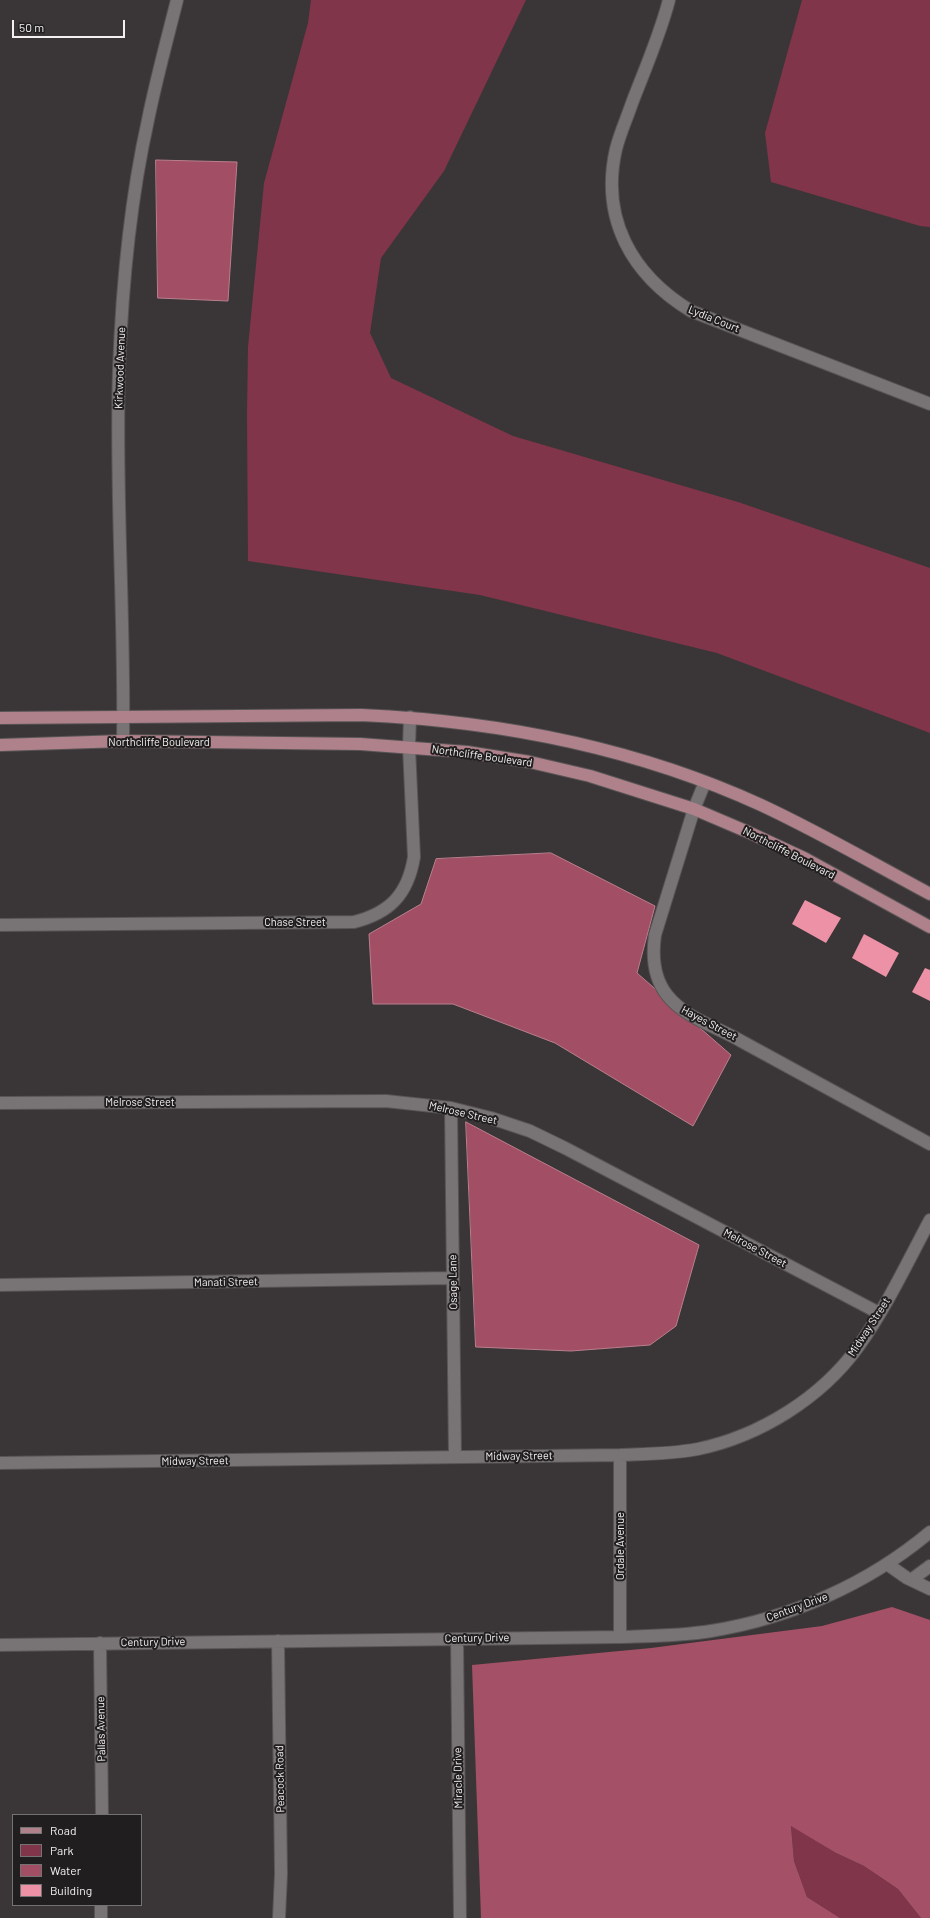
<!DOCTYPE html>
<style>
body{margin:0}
#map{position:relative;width:930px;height:1918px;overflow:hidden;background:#3a3637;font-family:Barlow,sans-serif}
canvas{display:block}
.legend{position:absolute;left:12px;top:1814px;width:130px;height:92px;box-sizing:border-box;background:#201e1e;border:1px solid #747272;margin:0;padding:5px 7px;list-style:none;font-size:12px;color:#f3f0f0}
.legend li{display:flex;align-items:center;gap:8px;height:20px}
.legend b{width:20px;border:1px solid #747272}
.scale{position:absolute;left:12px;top:20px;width:113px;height:18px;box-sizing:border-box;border:2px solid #f3f0f0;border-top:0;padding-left:5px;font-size:12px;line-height:14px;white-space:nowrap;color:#f3f0f0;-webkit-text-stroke:3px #201e1e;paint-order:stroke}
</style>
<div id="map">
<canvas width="930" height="1918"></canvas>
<ul class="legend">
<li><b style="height:5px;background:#af818b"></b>Road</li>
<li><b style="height:11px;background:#80354a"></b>Park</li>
<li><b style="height:11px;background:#a24e64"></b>Water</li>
<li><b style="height:11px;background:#ec91a6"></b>Building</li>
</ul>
<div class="scale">50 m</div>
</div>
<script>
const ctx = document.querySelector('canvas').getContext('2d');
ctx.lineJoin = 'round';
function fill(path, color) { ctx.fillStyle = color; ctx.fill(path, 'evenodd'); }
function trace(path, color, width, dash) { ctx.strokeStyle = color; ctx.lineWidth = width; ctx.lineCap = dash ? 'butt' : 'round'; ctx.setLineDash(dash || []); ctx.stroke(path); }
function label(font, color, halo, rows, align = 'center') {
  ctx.font = font + ' Barlow,sans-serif'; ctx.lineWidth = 4; ctx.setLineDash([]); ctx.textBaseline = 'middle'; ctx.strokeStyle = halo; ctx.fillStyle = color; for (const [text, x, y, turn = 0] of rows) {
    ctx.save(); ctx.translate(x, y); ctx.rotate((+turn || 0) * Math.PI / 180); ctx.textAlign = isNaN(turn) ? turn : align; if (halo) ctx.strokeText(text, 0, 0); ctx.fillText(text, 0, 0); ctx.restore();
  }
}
fill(new Path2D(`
 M311,0H526L444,171L381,258L370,333L391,378L513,436L738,502L930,568V733L717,653L480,595L248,561L247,416L248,347L264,183L308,23Z
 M802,0H930V227L920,226L771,182L765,133Z
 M791,1825L836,1853L864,1866L898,1889L921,1918H840L807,1897L794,1861Z`), '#80354a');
fill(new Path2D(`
 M892,1607L930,1620V1918H921L898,1889L864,1866L836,1853L791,1826L794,1861L807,1897L840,1918H481L472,1665L651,1648L822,1626Z`), '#a45066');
const water = new Path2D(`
 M156,160L237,162L228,301L158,298Z
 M551,853L655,906L637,973L731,1055L693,1126L555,1043L453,1004H373L369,934L421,904L436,859Z
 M466,1122L699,1245L676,1326L650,1345L571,1351L476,1347Z`);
fill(water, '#a24e64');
trace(water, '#ba7f8e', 1);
fill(new Path2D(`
 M805,900L841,918L826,943L792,924Z
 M864,934L899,953L886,977L852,958Z
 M925,968L930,970V1001L912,992Z`), '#ec91a6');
const minor = new Path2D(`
 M669,0C660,35 645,69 632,103C627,118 620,133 616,149C600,219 632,275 691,311L930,404
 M123,741C125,617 115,494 119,370C122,287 130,201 148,120C156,80 167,40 177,0
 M705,782L694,809L655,935C652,956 653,977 667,995C685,1018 717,1027 741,1041C804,1075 867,1109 930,1144
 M0,925L354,922C390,913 408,894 414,857L409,747L410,717
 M0,1103L386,1101L451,1108L491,1118L530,1131L565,1148L879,1313
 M451,1108L455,1457
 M0,1285L453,1278
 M620,1455V1637
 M0,1463L620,1455C646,1454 672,1454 698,1449C760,1436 821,1398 858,1347C886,1308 907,1263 930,1220
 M887,1564L907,1578L930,1589
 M911,1580L930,1566
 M457,1639L460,1918
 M278,1641L281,1874L279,1918
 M100,1643L102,1815
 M0,1645L620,1637C650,1636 681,1636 711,1631C791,1618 868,1584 930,1532
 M101,1918V1905`);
const major = new Path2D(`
 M0,718L361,715C499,721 634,747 761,805C819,832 874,864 930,894
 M0,745L123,741L360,744L467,752L530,762L590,776L694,809L748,832L804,858L930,927`);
trace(minor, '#585455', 14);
trace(major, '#585455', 14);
trace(minor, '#787374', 12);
trace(major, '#af818b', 12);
label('11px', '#f3f0f0', '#201e1e', [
 ["Lydia Court",714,319,22],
 ["Kirkwood Avenue",120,368,-88],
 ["Northcliffe Boulevard",159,742],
 ["Northcliffe Boulevard",482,756,8],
 ["Northcliffe Boulevard",789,853,27],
 ["Chase Street",295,922],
 ["Hayes Street",709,1023,28],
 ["Melrose Street",140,1102],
 ["Melrose Street",463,1113,13],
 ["Melrose Street",755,1248,28],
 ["Manati Street",226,1282,-1],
 ["Osage Lane",453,1282,-91],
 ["Midway Street",869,1327,-57],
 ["Midway Street",519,1456,-1],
 ["Midway Street",195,1461,-1],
 ["Ordale Avenue",620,1546,-90],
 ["Century Drive",797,1607,-20],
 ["Century Drive",477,1638,-1],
 ["Century Drive",153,1642,-1],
 ["Pallas Avenue",101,1729,-91],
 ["Miracle Drive",458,1778,-91],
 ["Peacock Road",280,1779,-91]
]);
</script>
